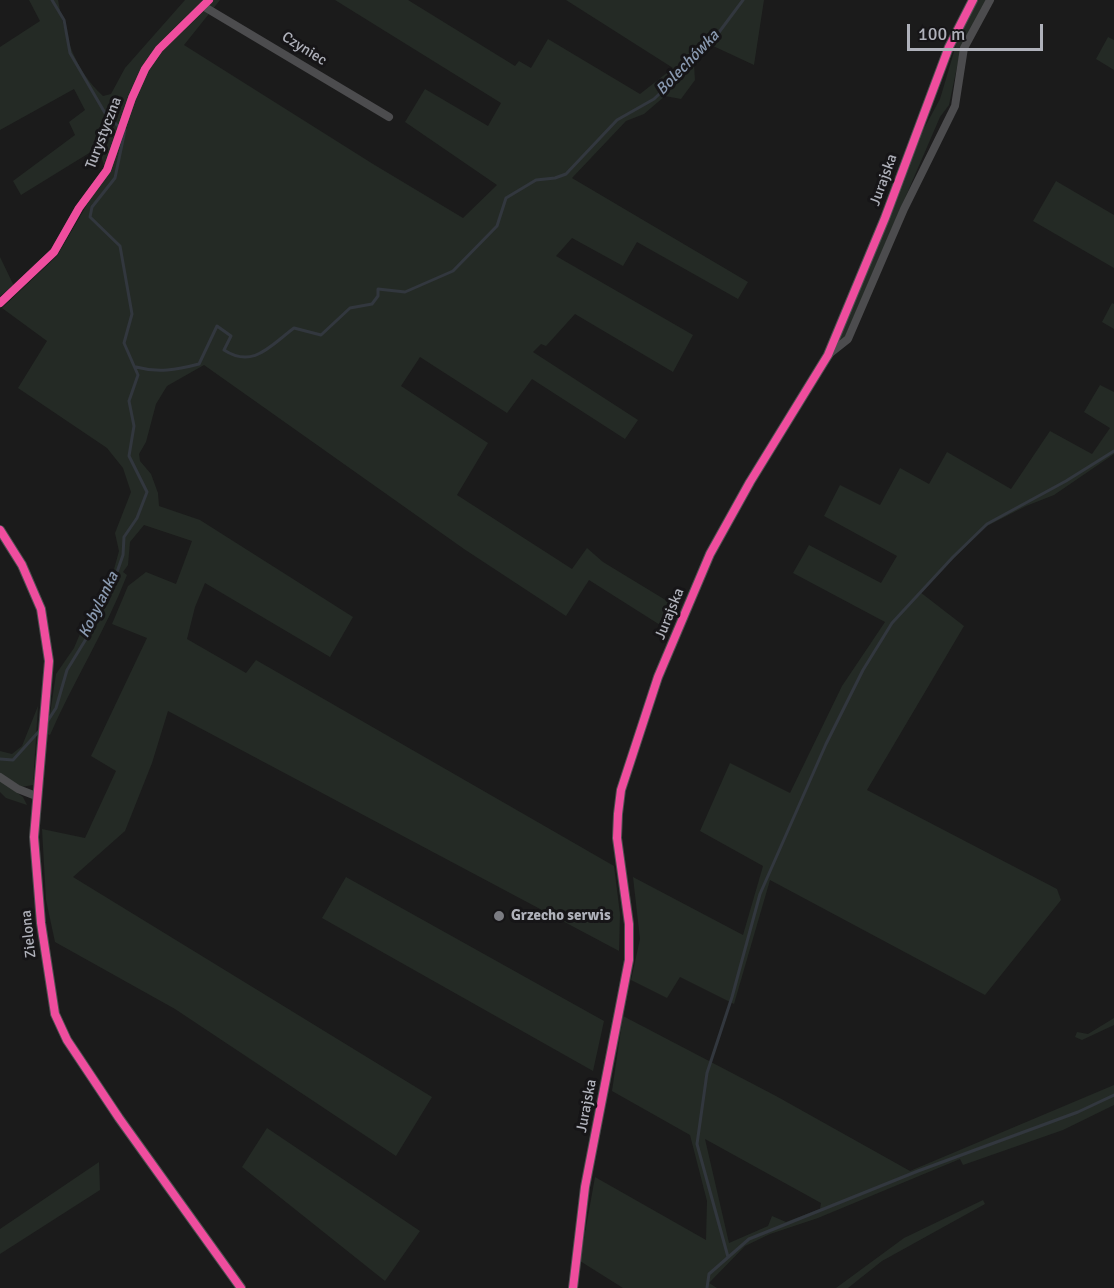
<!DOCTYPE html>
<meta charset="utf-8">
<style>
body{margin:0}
#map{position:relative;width:1114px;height:1288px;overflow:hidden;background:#1b1b1b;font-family:Signika,sans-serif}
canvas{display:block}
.scale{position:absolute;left:907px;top:24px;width:136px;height:27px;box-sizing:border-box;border:3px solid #afb1ba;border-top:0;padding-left:8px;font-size:18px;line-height:21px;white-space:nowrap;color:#afb1ba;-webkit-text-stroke:4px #161517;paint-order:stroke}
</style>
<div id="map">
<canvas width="1114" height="1288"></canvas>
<div class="scale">100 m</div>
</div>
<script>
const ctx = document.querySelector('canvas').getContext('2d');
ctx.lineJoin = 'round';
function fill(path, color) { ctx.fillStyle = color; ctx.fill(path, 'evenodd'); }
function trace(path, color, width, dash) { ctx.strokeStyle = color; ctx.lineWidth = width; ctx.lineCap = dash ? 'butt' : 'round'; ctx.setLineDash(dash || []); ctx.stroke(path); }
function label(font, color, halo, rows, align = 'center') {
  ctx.font = font + ' Signika,sans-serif'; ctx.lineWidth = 6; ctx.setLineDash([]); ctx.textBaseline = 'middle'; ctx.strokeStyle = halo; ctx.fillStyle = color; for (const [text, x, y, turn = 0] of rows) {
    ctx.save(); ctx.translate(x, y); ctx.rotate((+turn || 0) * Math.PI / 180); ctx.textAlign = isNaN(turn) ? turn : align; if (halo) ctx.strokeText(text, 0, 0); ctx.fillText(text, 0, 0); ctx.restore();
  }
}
fill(new Path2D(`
 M29,0H58C65,37 75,70 103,96L111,94L125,68L185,0H220L184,45L373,164L463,218L497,185L405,122L425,89L488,126L501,103L335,0H408L515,66L519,61L531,68L548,39L640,94L673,68L566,0H764L754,65L711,45L694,65L695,80L681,99L665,96L644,114L626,121L572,178L748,282L738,299L637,242L623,266L572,238L556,256L693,335L673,372L575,314L546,346L541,344L533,352L638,420L625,439L532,379L507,413L420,357L401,386L488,443L457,495L572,569L587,548L603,562L677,607L668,630L589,580L566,616L464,549L204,365L167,386L156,404L146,442L139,454L140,461L151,474L158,493L159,506L200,520L353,617L330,657L205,583L195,607L187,639L246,673L256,660L614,866L620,914L619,951L168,711L152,763L125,831L73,877L432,1097L396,1156L175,1009L55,942L46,900L42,829L85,838L116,771L91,756L147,638L112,624L128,586L146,572L176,584L192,541L144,525L130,542L128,565L123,572L127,575C106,630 74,680 50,735L47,734L56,674L74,648L96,596L113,573L119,551L115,533L131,492L123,468L107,448L18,388L47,341L2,308L57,256L95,191L111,170L104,166L102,159L94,150L21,195L13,181L75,135L69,122L85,110L74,89L0,130V47L40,21Z
 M977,0H986L961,48L949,105L940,117L844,339L838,341L921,134L940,99L961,28Z
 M1108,37L1114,40V70L1096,59Z
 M1056,181L1114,215V268L1033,221Z
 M0,257L14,286L0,296Z
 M1112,303L1114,304V329L1102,322Z
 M1100,385L1114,392V454L1054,495L1026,506L985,527L920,592L964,626L867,790L1057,889L1061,900L985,995L770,880L734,1004L680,977L667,998L631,980L640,939L633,877L743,935L763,866L700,831L730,763L790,793L842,686L885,622L793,573L809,545L881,583L897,556L824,516L840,485L880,505L900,468L929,484L947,452L1011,489L1050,431L1092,454L1110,428L1084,412Z
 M38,706L33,785L21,787L0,774V751L12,754L22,746Z
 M0,780L23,797L27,805L6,798L0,792Z
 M346,877L604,1021L593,1071L322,918Z
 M623,1016L776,1096L910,1171L1114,1085V1105L1063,1130L963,1165L960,1159L818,1218L770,1234L745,1246L709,1283L717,1288H623L580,1261L595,1177L706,1240L707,1201L690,1135L612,1091ZM705,1139L821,1203L820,1209L786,1222L772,1216L768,1226L729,1243Z
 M1114,1018V1025L1082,1040L1075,1037L1077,1032L1088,1034Z
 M267,1128L420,1231L385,1281L242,1167Z
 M99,1162L100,1190L0,1254V1229Z
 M983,1200L985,1204L882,1261L848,1288H836L904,1238Z`), '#242a25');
trace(new Path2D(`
 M52,0L64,20L70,53L105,113L118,126
 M136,367C158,373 176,370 199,364L217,326L231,336L224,350C253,369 270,346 294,328L321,335L350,308L372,304L378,296V289L405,292L453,271L497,226L506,198L536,180L555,178L566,174L617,120L654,99L708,47L743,0
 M47,722L56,708L67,670L86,639L99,599L116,575L123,555L124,537L137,518L147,492L129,456L134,426L129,401L138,375L124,343L132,314L120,246L90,217L92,207L115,178L125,130
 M0,759L13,760L41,729
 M728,1257L697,1144L707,1073L732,997L760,894L826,744L863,670L892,623L953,557L987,524L1066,481L1114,451
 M707,1288L709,1274L749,1239L918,1171L1078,1112L1114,1095`), '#32373e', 3);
trace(new Path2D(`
 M203,6L389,117
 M0,303L54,252L79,208L107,170L132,98L145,69L159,49L209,0
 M829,354L848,339L904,209L955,106L964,48L990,0
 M0,777L18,789L36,796`), '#4c4c4e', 8);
trace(new Path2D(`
 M0,530L22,565L41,609L49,661L34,837L41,923L55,1014L67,1040L119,1118L241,1288
 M573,1288L585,1187L629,960V924L617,838L618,814L621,790L658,677L710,554L750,482L828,355L885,218L949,47L973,0`), '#505052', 10);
trace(new Path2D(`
 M0,303L54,252L79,208L107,170L132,98L145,69L159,49L209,0
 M0,530L22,565L41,609L49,661L34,837L41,923L55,1014L67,1040L119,1118L241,1288
 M573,1288L585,1187L629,960V924L617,838L618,814L621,790L658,677L710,554L750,482L828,355L885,218L949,47L973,0`), '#ef4d9e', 8);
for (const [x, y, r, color] of [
 [499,916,6,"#7b7c82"]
]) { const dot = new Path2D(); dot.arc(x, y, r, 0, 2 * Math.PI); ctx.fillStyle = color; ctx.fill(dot); trace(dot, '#161517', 2); }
label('15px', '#afb1ba', '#161517', [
 ["Czyniec",304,49,32],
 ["Turystyczna",104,133,-69],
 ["Jurajska",884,180,-70],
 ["Jurajska",670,614,-68],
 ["Zielona",29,934,-96],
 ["Jurajska",587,1106,-79]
]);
label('bold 15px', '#afb1ba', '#161517', [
 ["Grzecho serwis",511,916]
], 'left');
label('italic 16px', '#8a9ab1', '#161517', [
 ["Bolechówka",688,63,-46],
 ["Kobylanka",99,605,-64]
]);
</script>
